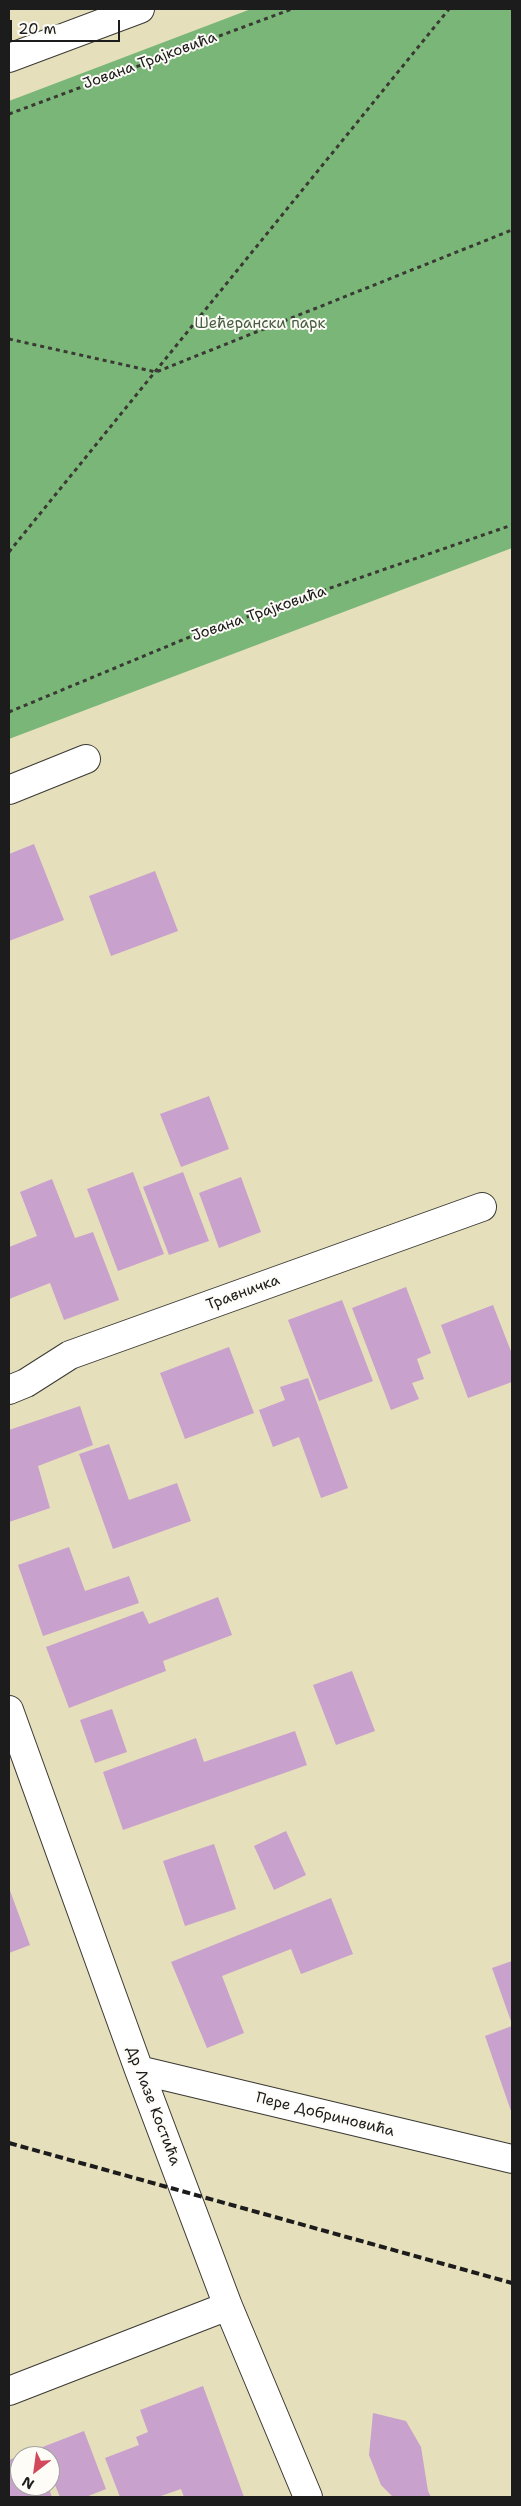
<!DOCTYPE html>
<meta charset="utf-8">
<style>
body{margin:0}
#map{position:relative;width:521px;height:2506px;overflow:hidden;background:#e6dfbb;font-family:"Shantell Sans",sans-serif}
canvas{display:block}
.frame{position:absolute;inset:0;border:10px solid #1c1c1c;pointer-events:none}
.north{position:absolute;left:10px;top:2446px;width:50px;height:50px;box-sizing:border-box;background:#fdfcf7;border:1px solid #a3a29f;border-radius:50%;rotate:210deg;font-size:14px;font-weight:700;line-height:20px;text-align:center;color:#1c1c1c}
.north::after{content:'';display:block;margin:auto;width:18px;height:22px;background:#d1495b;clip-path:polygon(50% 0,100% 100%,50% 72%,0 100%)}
.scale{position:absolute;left:10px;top:20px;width:110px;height:22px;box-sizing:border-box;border:2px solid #1c1c1c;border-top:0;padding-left:6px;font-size:15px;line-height:18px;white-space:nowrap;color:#1c1c1c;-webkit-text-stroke:4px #fdfcf7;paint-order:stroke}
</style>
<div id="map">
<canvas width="521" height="2506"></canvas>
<div class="frame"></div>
<div class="north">N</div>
<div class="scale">20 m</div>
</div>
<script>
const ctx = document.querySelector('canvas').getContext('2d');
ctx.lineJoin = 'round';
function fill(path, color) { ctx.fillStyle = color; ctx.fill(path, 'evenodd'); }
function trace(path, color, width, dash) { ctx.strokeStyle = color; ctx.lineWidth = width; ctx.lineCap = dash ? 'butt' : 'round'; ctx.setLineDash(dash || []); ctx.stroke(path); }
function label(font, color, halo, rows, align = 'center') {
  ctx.font = font + ' "Shantell Sans",sans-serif'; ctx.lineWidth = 4; ctx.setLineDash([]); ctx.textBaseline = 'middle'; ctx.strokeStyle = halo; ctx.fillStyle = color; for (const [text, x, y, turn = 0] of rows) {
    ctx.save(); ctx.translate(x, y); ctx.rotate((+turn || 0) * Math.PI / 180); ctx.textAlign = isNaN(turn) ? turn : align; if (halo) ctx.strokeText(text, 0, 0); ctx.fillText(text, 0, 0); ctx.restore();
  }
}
fill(new Path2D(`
 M251,9H512V548L9,739V101Z`), '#79b677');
fill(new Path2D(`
 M34,844L64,920L9,941V854Z
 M155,871L178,931L111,956L89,896Z
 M209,1096L229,1149L181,1167L160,1114Z
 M133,1172L164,1254L118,1271L87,1189Z
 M183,1172L209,1241L169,1255L143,1187Z
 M241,1177L261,1232L219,1248L199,1193Z
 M52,1179L75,1238L93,1232L119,1300L64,1320L50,1283L9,1299V1247L37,1236L20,1192Z
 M406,1287L431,1353L417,1359L424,1379L412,1383L419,1399L391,1410L352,1308Z
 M342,1300L373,1381L319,1401L288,1320Z
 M493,1305L512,1354V1382L468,1398L441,1325Z
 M229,1347L254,1413L185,1439L160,1373Z
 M308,1378L348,1488L321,1498L299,1437L273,1447L259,1410L285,1400L280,1387Z
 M80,1406L93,1445L38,1466L50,1508L9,1522V1430Z
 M109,1444L129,1500L177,1483L191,1521L113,1549L79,1454Z
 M69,1547L85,1591L129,1576L139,1603L43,1636L18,1565Z
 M218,1597L232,1635L163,1661L166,1671L69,1708L46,1647L143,1611L149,1624Z
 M352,1671L375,1731L336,1745L313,1685Z
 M112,1709L127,1752L95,1763L80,1720Z
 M295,1731L307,1765L123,1830L103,1772L196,1738L204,1762Z
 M286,1831L306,1875L274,1890L254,1846Z
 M214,1844L236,1909L185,1926L163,1861Z
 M9,1888L30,1945L9,1953Z
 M331,1898L353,1954L301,1974L291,1949L222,1976L244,2033L207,2048L171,1962Z
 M512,1961V2024L492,1968Z
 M512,2026V2114L485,2036Z
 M203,2386L244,2497H184L181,2489L158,2497H120L105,2458L139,2445L136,2437L148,2432L140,2410Z
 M373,2413L406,2421L421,2447L428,2491L431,2497H393L381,2485L369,2455Z
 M84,2431L106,2489L86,2497H60L50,2473V2456H44L40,2448Z
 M34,2450L36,2456H20V2486H48L52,2497H9V2460Z`), '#c8a1cc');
const minor = new Path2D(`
 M9,58L140,9
 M9,790L86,759
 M9,1390L26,1383L70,1355L482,1207
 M9,1710L139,2070L228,2306L308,2497
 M139,2070L512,2159
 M9,2391L228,2306`);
trace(minor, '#3a3934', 30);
trace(new Path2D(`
 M9,114L292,9
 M9,339L156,372L512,230
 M9,552L449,9
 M9,712L192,636L512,525`), '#3a3934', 3, [4, 4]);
trace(minor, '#fff', 28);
trace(new Path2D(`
 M9,2143L512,2283`), '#1c1c1c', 4, [8, 4]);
label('15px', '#1c1c1c', '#fdfcf7', [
 ["Јована Трајковића",150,61,-20],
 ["Јована Трајковића",259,614,-19],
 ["Травничка",243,1293,-20],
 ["Др Лазе Костића",153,2106,69],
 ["Пере Добриновића",325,2115,14]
]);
label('15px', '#475d43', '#fdfcf7', [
 ["Шећерански парк",260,324]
]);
</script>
